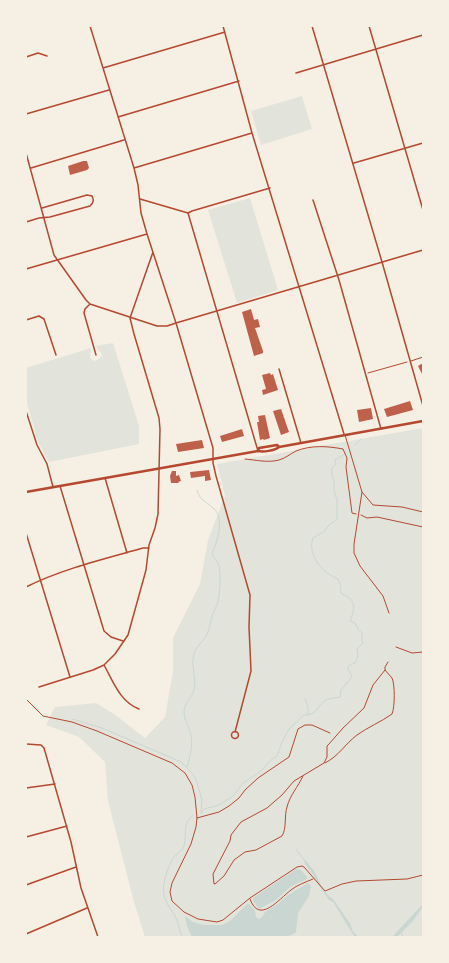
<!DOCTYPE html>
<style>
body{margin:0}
#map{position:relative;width:449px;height:963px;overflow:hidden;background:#f6efe4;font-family:"Public Sans",sans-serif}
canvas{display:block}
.frame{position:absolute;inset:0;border:27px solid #f6efe4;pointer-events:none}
</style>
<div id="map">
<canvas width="449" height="963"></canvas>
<div class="frame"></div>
</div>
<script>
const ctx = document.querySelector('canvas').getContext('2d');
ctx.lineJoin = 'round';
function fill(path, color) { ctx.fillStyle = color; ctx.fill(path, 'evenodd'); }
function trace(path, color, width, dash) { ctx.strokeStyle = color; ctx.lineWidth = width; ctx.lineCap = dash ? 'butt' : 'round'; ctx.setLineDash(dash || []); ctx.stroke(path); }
fill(new Path2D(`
 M302,96L312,129L261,145L251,111Z
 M250,198L278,290L237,303L208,210Z
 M113,343L139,426V444L49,462L38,441L26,400V368L91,348L90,357L92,360L96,361L102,356L101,352L98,350L96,346Z
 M423,428V937H145L134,902L108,801L105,762L79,737L46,725L55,707L96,703L114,714L145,738L165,717L173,672V638L200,584L208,540L225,496L217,464Z`), '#e2e4dc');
fill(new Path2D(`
 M304,859C308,863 313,869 316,874C320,883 324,894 333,899L351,925L352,930L358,937H355L351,931L333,902L329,900L315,880C314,872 304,867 304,859Z
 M296,869L301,870L307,877V879L290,887L276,900L259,909L253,901V898Z
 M308,883L311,886L309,896L298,913L296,932L292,935L282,937H192L187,926L185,916L193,922L204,925H222L230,921L248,903L255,911L256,917L259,919L262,917L265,912L279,903L288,895Z
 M423,904V907L412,922L397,937H392Z`), '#c9d6d2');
trace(new Path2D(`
 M355,445L361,439
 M305,699L308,707V715
 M72,719L102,728L181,762L193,774L196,779L202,800L201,814
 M187,767C190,757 193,745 191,735C189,726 184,720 184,712C184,703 192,698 194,690C197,678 190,665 194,654C196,646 204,641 207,634C210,628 210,622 212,616C213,611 217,607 218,602C220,591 221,576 219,566C218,561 214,560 212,553C218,541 225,517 213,508C206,501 199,500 197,490
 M202,812L204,809L219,805L233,796L243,783L261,771L271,760L277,756L282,742L289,729L304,715C317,715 316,708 324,701C328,698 335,698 340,697L341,690L352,677C349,669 343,667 355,663L358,656L357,649L363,643L362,641V633L358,629L355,623L350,621C353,613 357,603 348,597C345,595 343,595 340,592L341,587L338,579C323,573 307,556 313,538L325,531L328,526L337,519V500L334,491V481L332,475V468L336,464L335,460L345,454
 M296,849L305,861
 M401,932L403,937
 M183,937C179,932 179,925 177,920C174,913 169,908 166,901C160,889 166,872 172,860C175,854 182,852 184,846C187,836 182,823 193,815`), '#c9d6d2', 1);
fill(new Path2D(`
 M83,161H87L89,168L87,170L70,175L68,166Z
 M251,309L254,320L258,319L260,327L255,328L263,351V353L254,356L242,312Z
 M423,363V376L418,366Z
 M270,373L271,375L273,374L278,390L263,395L262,390L266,389L262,375Z
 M410,401L413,410L387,417L384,409Z
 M371,408L373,419L359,422L357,410Z
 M281,409L289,432L281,435L273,411Z
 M265,415L270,438L264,440L263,439L260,440L257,422H259L258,416Z
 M242,429L244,436L222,442L220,436Z
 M202,440L204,448L178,452L176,444Z
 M209,470L211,480L205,481V476L191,478L190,472Z
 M172,471H176V476L179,475L181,481L178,482L179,483H171L170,476Z`), '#bf614a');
trace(new Path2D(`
 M368,373L407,362
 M245,459C256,460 268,463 279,460C286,458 290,454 296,451C311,445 327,446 343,449L347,458L346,467L352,513L356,514
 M361,515L367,518L377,517L423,527
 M26,699L43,716L72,722L97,731L172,763L185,773L192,785L195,797L197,818L196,827L191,844L172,883L170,892L172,901L184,912L198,919L217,922L223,920L250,898L297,867L302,866L304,867L325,891L342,884L356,881L407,879L423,875
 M325,763C339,756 345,744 357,735C368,727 381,722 392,714C395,707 395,684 392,678C390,675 387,673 385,670V667L388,662
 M303,776C298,787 290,795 287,807C284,816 287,828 282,836L256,850L245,852L234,860L224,876L215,884H214L213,874L230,841L231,835L241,822L267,808L282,795L294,781L324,763L327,757V746L329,744L343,728L364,708L373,685L385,670
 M197,818L219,812L229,806L239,798L245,790L258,778L289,757L298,729L305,725H312L330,733
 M250,899C259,925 279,899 291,890C297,885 306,882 313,879`), '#b5482f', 1);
trace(new Path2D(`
 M411,361L423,357
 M345,435L362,492L354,544V553L360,566L383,596L389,613
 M362,492L373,505L402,507L423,512
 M396,647L412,653L423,652`), '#b5482f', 1);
trace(new Path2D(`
 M90,26L134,168L138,185L141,213L147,234L176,323L213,448V463L216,476L250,595L249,627L251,671L235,732
 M223,26L252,133L344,434
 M312,26L382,262L423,406
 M369,26L423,210
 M26,57L38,53L47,56
 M103,68L225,32
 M296,73L423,35
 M26,114L109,90
 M118,117L239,81
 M26,153L54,255L86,300L90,304L157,326H167L176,323L423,250
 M354,163L423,143
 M31,168L124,140
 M134,168L252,133
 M140,199L188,213L192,211L270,188
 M313,200L339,280L381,429
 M188,213L258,451
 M26,222L39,218L50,217L90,206C94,202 94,200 92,196L87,195L42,208
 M26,269L147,234
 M90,304L85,309L84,313L96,355
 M26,320L39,316L44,319L56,355
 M279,369L301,443
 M26,411L37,445L47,464L53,487
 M105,478L127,553
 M60,486L104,631L111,637L123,641
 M26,533L70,677
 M26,587C62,569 104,559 143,548H149
 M104,665C113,681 120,702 139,709
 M39,687L93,670L104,665L115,654L128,635L146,570L149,545L155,528L158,514L160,429L159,418L134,334L130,318L153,252
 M231.5 735a3.5 3.5 0 1 1 7 0a3.5 3.5 0 1 1-7 0Z
 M26,744L41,745L44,748L71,842L81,888L98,937
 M26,788L55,784
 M26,837L67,826
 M26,885L76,867
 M26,934L87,908`), '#b5482f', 1.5);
trace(new Path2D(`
 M258,451L259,448L277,445L279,447
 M26,492L258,451C263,452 274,451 279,447L423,421`), '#b5482f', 2.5);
</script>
